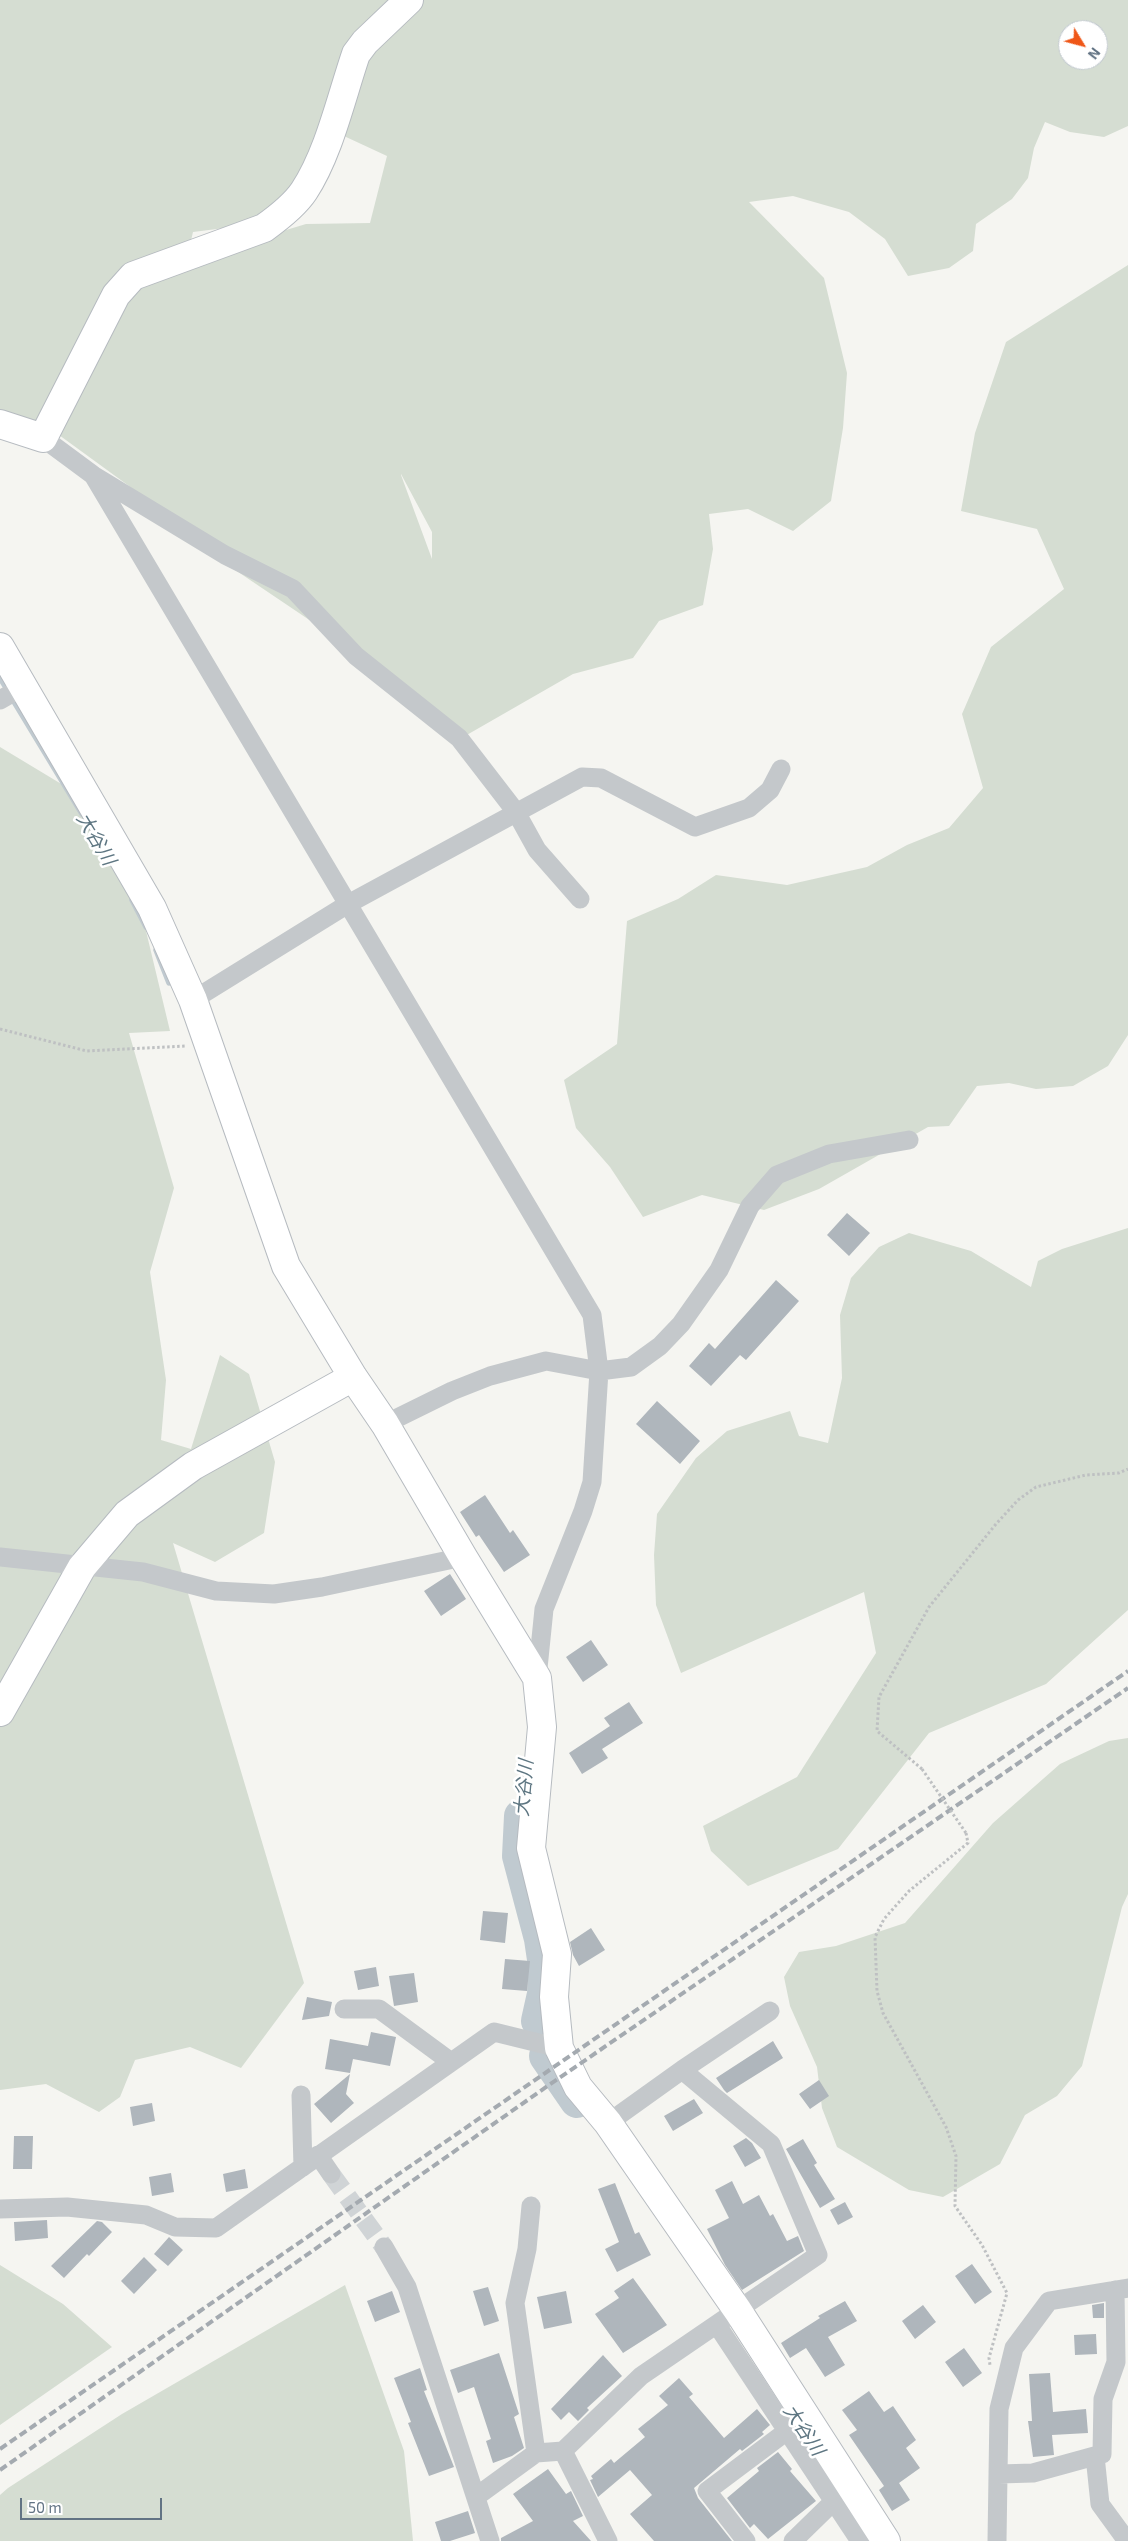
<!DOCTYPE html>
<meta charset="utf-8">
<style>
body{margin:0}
#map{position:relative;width:1128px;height:2541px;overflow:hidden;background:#f5f5f1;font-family:"Exo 2",sans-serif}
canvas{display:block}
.north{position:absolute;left:1058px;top:20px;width:50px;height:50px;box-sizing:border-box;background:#fff;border:1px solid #c0c7ce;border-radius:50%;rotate:127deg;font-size:14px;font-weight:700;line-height:20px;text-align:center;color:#627384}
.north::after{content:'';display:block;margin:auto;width:18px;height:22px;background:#ef5718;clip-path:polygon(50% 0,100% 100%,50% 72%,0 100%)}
.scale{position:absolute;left:20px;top:2498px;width:142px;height:22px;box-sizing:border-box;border:2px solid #627384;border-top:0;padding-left:6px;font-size:15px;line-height:18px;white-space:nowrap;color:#627384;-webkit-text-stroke:4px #fff;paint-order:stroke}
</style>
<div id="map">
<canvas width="1128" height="2541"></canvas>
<div class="north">N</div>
<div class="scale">50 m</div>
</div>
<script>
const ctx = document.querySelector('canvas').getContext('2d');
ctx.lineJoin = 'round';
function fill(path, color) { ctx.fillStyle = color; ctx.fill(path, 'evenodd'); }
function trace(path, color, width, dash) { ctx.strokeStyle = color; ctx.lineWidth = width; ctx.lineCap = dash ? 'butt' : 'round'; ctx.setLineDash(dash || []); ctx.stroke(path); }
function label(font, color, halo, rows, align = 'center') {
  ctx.font = font + ' "Exo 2","Noto Sans JP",sans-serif'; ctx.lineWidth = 5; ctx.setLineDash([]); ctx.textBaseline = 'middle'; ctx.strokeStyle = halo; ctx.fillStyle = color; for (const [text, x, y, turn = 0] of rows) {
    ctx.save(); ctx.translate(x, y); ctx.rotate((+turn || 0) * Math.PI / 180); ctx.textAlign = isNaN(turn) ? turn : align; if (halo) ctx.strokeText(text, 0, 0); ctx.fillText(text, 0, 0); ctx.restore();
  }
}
fill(new Path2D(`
 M0,0H398L366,21L356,53L408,0H1128V126L1104,137L1070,132L1045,122L1034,148L1028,178L1012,199L976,224L973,251L949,268L908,276L885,239L849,212L793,196L749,202L824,278L847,373L843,428L831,501L793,531L748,509L709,514L713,549L703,605L659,621L633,658L573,674L465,736L388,673L213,555L129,486L48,427L36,430L0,414ZM1068,30H1098V60H1068ZM331,130L387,156L370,223L306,224L150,271L189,249L193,232L272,222ZM401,474L432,532V559L401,475Z
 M1128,265V1035L1108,1066L1073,1086L1036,1089L1009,1083L977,1086L949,1126L928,1127L819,1189L764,1210L702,1195L643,1217L610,1167L576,1128L564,1080L617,1044L627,921L678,899L716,875L787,885L867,867L907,845L949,828L983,788L962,714L991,647L1064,589L1037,529L961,511L975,433L1006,342Z
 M0,747L63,785L140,906L170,1031L129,1033L174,1188L150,1272L166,1380L161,1440L191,1449L220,1355L249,1374L275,1462L264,1533L215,1562L173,1543L304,1983L241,2068L190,2047L135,2060L120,2097L99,2112L46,2084L0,2090Z
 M1128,1228V1610L1046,1684L929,1733L838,1849L748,1886L711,1851L703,1826L797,1777L876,1653L864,1592L681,1673L656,1605L654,1555L657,1514L696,1458L727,1431L790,1411L799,1436L828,1443L842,1378L840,1315L851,1278L879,1247L909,1233L971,1251L1031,1287L1038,1261L1062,1249Z
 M1128,1738V1894L1122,1907L1082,2066L1057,2096L1025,2115L1000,2164L943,2197L909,2190L837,2147L822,2108L817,2067L790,2006L784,1977L799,1952L836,1946L905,1923L993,1823L1060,1764L1109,1741Z
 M0,2265L63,2304L112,2347L0,2425Z
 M345,2285L404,2451L413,2541H0V2495L8,2488L122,2414Z`), '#d5ddd2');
trace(new Path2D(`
 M0,678L5,686
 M13,700L82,814
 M132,900L146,927
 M156,950L169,983`), '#c0cad0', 5.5);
trace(new Path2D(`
 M521,1816L519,1856L541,1939L545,1966L544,1994L538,2021
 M546,2056L577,2101`), '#c0cad0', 34);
fill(new Path2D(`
 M847,1213L870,1233L849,1256L827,1235Z
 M776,1280L799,1301L746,1360L740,1355L711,1386L689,1366L709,1343L715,1349Z
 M657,1401L700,1441L680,1464L636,1424Z
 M485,1495L510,1533L513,1530L530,1555L504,1572L479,1535L476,1537L460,1512Z
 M450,1574L466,1599L441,1616L424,1591Z
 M591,1640L608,1665L583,1682L566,1657Z
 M629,1702L643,1723L602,1749L608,1758L582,1774L569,1753L610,1726L604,1718Z
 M483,1911L508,1913L505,1943L480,1940Z
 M591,1928L605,1950L579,1966L573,1955L570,1942Z
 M505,1959L530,1961L527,1991L502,1989Z
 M376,1967L379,1986L358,1990L354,1971Z
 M414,1973L418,2002L394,2006L389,1976Z
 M307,1997L332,2002L329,2016L302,2020Z
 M371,2032L396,2037L390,2066L353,2059L350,2073L325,2069L330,2039L368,2046Z
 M773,2041L783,2058L727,2093L724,2090L716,2078Z
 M350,2074L346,2094L354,2103L331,2123L314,2104Z
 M819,2080L829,2096L810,2109L799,2094Z
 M694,2099L703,2113L673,2131L664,2116Z
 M152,2103L155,2121L133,2126L130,2107Z
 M14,2136H33L32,2169H13Z
 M746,2138L752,2143L761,2158L745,2167L733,2146Z
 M803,2139L817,2163L814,2165L835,2199L820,2208L786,2149Z
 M245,2169L248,2188L226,2192L223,2174Z
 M171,2173L174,2192L152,2196L149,2177Z
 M732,2181L743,2204L759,2195L770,2216L773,2214L787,2241L798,2236L804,2251L742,2290L725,2265L707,2229L729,2218L715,2190Z
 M615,2183L635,2234L639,2232L651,2255L617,2272L605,2249L619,2242L598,2189Z
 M845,2202L853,2217L838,2225L830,2210Z
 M47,2220L48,2238L15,2241L14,2222Z
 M97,2221L102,2222L112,2232L89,2256L87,2254L64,2278L51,2266Z
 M169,2237L183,2250L168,2266L154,2254Z
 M144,2257L157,2270L134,2294L121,2281Z
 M972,2264L992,2292L975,2304L955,2276Z
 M633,2278L667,2325L623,2353L595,2314L619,2298L614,2291Z
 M488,2287L499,2321L484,2326L473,2291Z
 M392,2291L400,2312L375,2322L367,2301Z
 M566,2291L572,2323L544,2329L537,2297Z
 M845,2301L857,2321L828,2337L845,2365L825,2377L806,2348L790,2358L781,2343L820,2318L818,2316Z
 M1104,2303V2318H1093L1092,2305Z
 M923,2305L936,2322L915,2339L902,2321Z
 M1096,2334L1097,2354L1075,2355L1074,2335Z
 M964,2348L982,2373L963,2387L945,2362Z
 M499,2353L519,2414L514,2417L524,2448L512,2456L493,2463L486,2441L491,2439L474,2387L458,2393L450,2370Z
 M603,2355L622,2376L587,2408L589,2410L578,2421L569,2412L561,2420L551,2409Z
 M420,2368L427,2390L424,2391L454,2467L429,2476L408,2423L411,2422L394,2378Z
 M1050,2373L1053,2412L1086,2409L1088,2433L1052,2435L1054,2455L1033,2457L1028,2421H1032L1029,2374Z
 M679,2378L693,2394L689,2397L724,2438L757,2409L770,2425L762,2432L764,2434L742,2451L740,2449L694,2488L698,2498L732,2541H654L630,2514L652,2495L630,2470L598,2497L590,2480L593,2479L591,2476L611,2459L614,2463L645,2437L638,2429L668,2405L659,2396Z
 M869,2391L884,2412L893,2406L916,2440L906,2448L920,2468L899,2483L910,2500L892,2511L879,2490L884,2486L849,2435L857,2430L842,2410Z
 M778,2452L792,2469L790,2471L816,2501L768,2539L754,2524L750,2528L727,2498L759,2471L757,2468Z
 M548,2469L566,2494L571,2491L583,2516L573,2521L591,2541H501V2538L533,2521L513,2494Z
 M468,2511L475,2533L450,2541H441L435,2522Z`), '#afb6bc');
trace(new Path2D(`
 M331,2174L384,2247`), '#d0d4d6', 19, [19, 9]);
const secondary = new Path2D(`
 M0,424L43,438L116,295L133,276L264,228C278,218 294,206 304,191C329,153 341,98 356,54L365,42L409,0
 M0,647L152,908L193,1000L286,1266L353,1377L385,1424L463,1557L537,1678L542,1727L531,1848L557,1954L554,1997L559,2048L578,2087L608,2123L738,2311L886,2541
 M0,1712L82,1567L127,1514L193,1466L353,1377`);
trace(secondary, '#b6bbc0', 30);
trace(new Path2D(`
 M0,1029L87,1051L187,1046
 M922,1769L877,1731L879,1697L929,1607L996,1524L1018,1500L1036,1487L1086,1475L1119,1473L1128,1469
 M966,1833L968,1843L909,1891L884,1919L875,1937L877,1991L883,2013L946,2127L956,2156L955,2206L982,2245L1007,2293L989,2358L990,2365`), '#bec0c2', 3, [2.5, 2.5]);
trace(new Path2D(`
 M43,438L93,475L225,555L293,589L356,656L459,738L516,812L537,850L580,899
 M93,475L592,1315L599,1371L592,1482L583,1511L544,1609L537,1678
 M0,700L24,686
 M193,1000L348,904L582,777L601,778L695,827L749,808L770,790L781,769
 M385,1424L452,1391L490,1376L546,1361L599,1371L631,1367L660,1346L681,1324L719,1270L750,1206L777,1175L829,1154L909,1140
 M0,1557L143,1572L216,1591L274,1594L322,1587L463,1557
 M344,2009H379L451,2062
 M682,2070L770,2011
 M301,2095L303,2167
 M318,2155L331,2174
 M531,2206L527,2249L515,2303L536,2453
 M0,2209L67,2207L146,2215L175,2227L216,2228L494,2032L559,2048
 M384,2247L407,2287L490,2541
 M717,2325L860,2541
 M563,2451L608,2541
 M1095,2456L1100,2504L1127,2541
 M999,2474L1033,2473L1102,2454L1103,2399L1116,2362L1115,2290
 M477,2496L536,2453L563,2451L641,2376L818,2255L771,2144L682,2070L608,2123
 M746,2541L707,2491L787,2431
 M793,2541L834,2501
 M997,2541L999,2409L1014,2348L1049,2301L1128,2288`), '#c4c8cb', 19);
trace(secondary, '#fff', 28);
trace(new Path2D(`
 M0,2449L1128,1671
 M0,2470L549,2085L1128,1688`), '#a4aab0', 4, [8, 4]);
trace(new Path2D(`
 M922,1769L966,1833`), '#bec0c2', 3, [2.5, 2.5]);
label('italic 19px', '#5e7682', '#fff', [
 ["大谷川",96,839,59],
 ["大谷川",524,1788,-85],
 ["大谷川",804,2430,56]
]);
</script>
